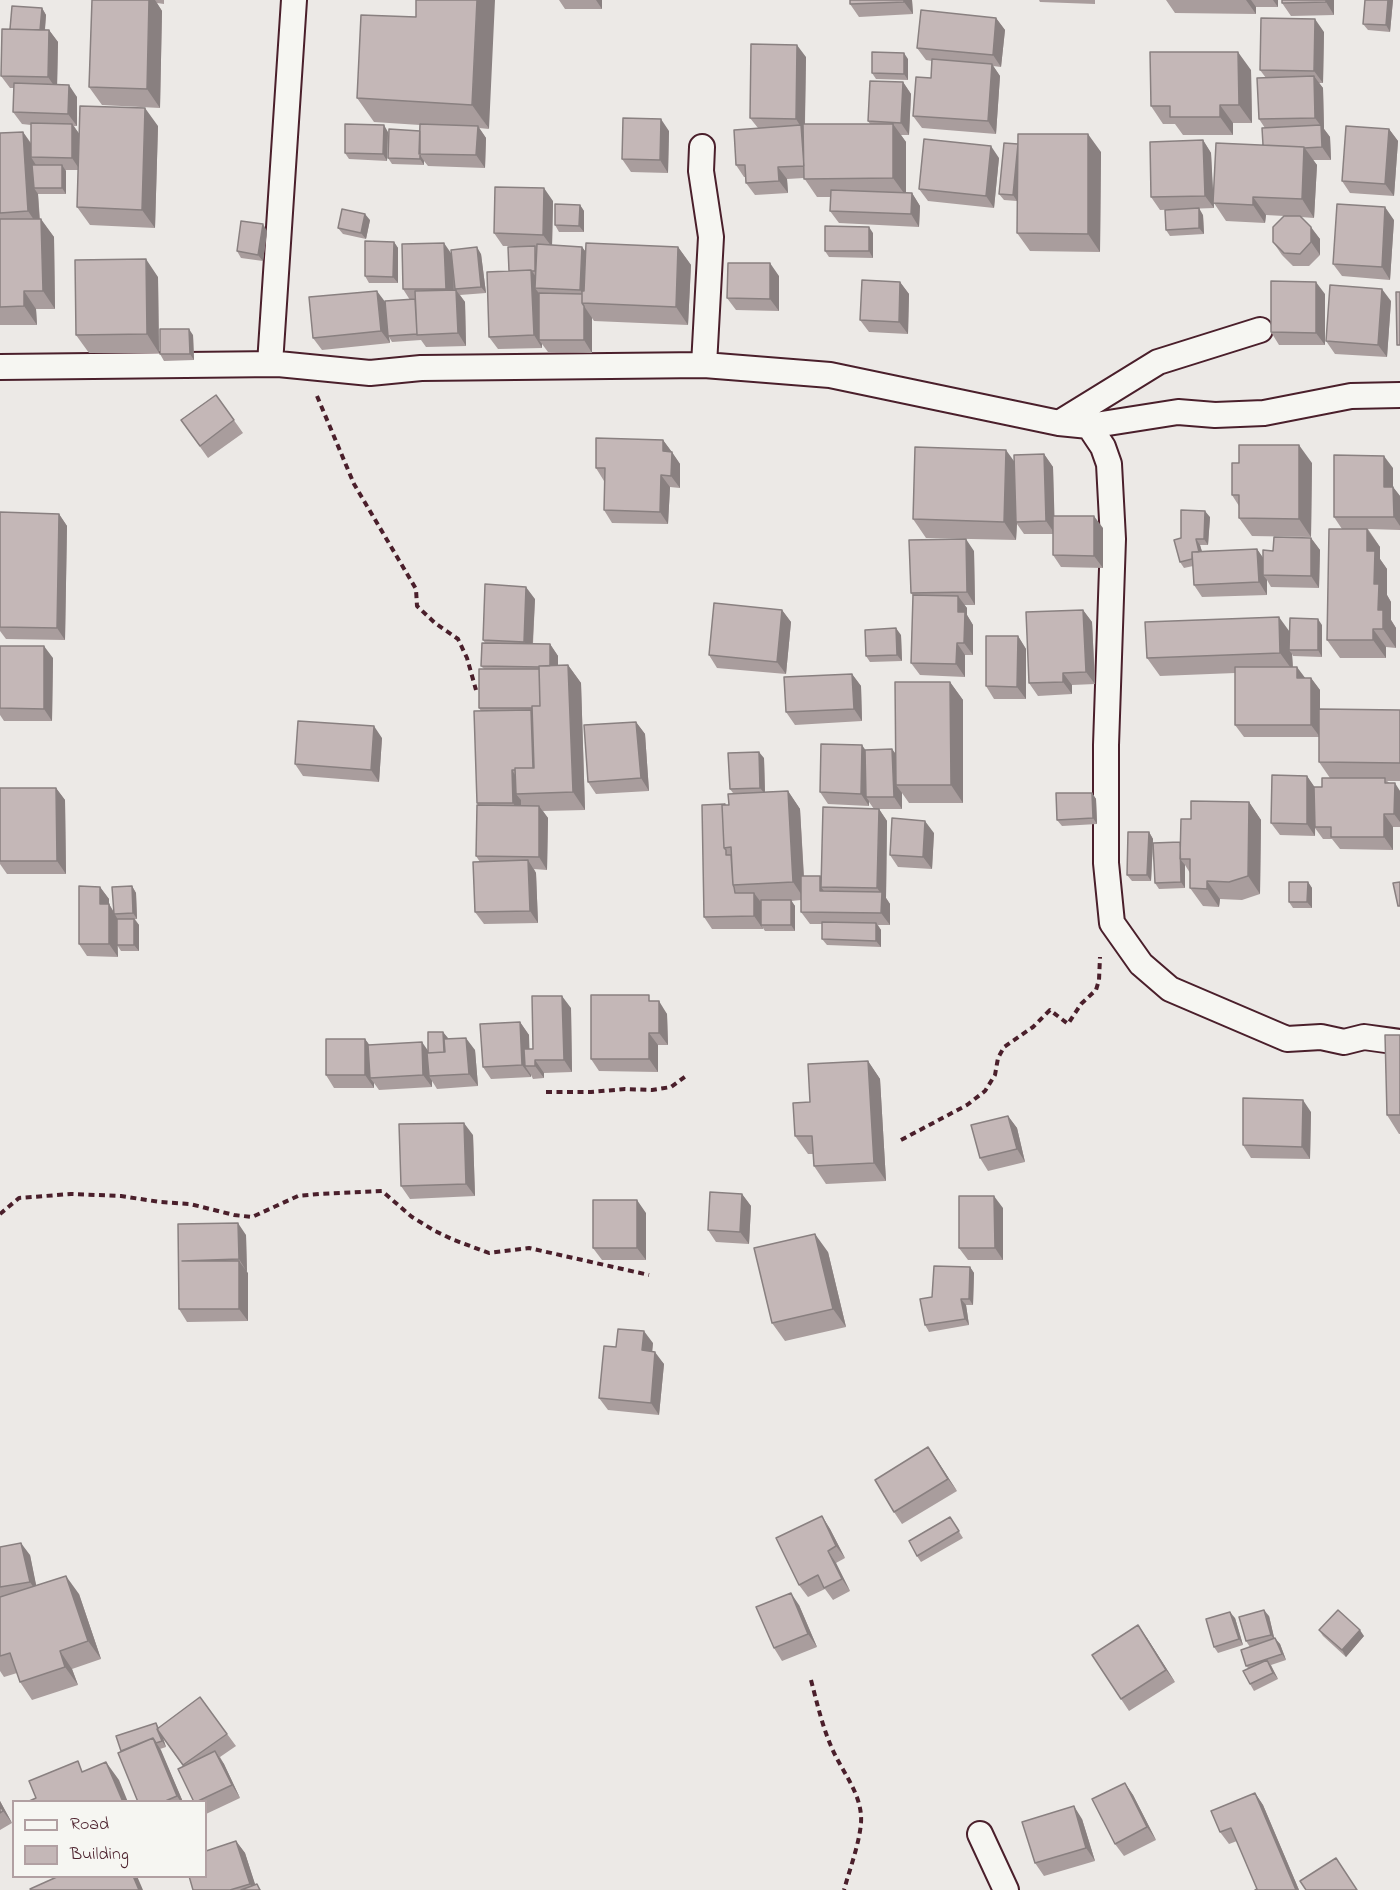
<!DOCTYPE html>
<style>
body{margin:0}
#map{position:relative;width:1400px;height:1890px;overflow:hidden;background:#ece9e6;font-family:"Indie Flower",sans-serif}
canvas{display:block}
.legend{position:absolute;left:12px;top:1800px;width:195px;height:78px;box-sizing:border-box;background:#f6f6f2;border:2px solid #b1a0a2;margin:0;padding:8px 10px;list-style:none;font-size:18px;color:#4a1f2b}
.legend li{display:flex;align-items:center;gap:12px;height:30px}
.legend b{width:30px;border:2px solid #b1a0a2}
</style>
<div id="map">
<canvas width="1400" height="1890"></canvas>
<ul class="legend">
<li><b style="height:8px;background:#f6f6f2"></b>Road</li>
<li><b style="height:16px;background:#c4b7b7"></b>Building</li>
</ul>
</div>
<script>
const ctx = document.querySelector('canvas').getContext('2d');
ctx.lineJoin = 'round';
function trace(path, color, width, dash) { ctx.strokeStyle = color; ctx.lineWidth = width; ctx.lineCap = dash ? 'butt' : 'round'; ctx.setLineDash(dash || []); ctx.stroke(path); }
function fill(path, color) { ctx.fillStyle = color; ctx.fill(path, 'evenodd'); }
const street = new Path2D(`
 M702,147L701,171L711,237L704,365
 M270,364L294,0
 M0,367L278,364L370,373L421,368L704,365L830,375L1059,423L1089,426L1178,412L1215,415L1264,413L1351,396L1400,395
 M1059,423L1158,362L1260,330
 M1089,426L1103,447L1109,464L1113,539L1106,745V863L1112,923L1141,964L1170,989L1287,1039L1321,1037L1344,1042L1364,1037L1400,1042
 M980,1834L1006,1890`);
trace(street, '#4a1f2b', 28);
trace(new Path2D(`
 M317,396L354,484L416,589L417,606L435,623L458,639L467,658L476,690
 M546,1092H591L625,1089L652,1090L671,1087L686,1076
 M901,1140L967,1105L985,1091L995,1075L998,1058L1004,1047L1033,1027L1050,1010L1068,1024L1081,1004L1096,990L1099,980L1100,957
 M0,1214L19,1198L71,1194L121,1196L160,1202L190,1204L234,1215L252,1217L298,1196L319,1194L382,1191L412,1217L435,1231L454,1240L489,1253L529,1248L649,1275
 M811,1680C817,1703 822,1725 831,1746C841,1771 863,1794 861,1823C859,1845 850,1868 844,1890`), '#4a1f2b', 4, [6, 4.5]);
trace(street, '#f6f6f2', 24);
fill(new Path2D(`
 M92,0H164V4L157,3L162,11L160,108L102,105L89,87Z
 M559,0H602V9H565Z
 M912,0L913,14L859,17L850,4Z
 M1039,0H1095V4L1040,2Z
 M1166,0H1278V7H1256V14L1175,13Z
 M1334,0V15L1291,16L1282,3Z
 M1365,0H1393L1390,32L1368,30L1363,24Z
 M42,8L46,15L45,30H49L58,42L57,84L77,97V126H74L79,134L158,126L155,228L90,225L77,207L78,170H65L66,171V194H38L40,219L54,237L55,309H36L37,325H0V133L23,132L31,143V125L22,124L13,112L14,88H10L1,76L10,29Z
 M416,17L489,129L479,128L486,138L485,168L428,166L424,161V165L392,164L388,158L420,131V125L374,122L357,98Z
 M996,18L1005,30L1001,67L993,66L1000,76L996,134L922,128L913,116L931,78L932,61L926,60L917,48Z
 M1324,32L1323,83H1319L1323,88L1324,129L1330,137L1331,160H1313L1317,165L1314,218L1301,217L1320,239V255L1309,266H1293L1282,255L1273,242L1284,216L1266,215L1265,223L1226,221L1214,203V208L1160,210L1151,197L1203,140L1211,153L1213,198L1263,145L1265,128L1259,119L1266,78L1260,70Z
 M806,57L805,124H870L868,121L903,82L911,94L909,135H901L906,142V193H912L920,206L919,227L839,223L830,211V197H817L804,178L787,179L788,193L755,195L746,183V177H744L736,165L758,128L750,118Z
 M908,59V80L876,79L872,73Z
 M1251,70L1252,123H1233V135H1183L1175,124H1163L1151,106Z
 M1389,129L1398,141L1394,196L1350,193L1342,181Z
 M669,131L668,173L631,172L622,159Z
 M388,132L387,161L349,159L345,153Z
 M1101,152L1100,252L1030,251L1017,233V201L1004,200L999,194Z
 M999,158L994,208L928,201L919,189Z
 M553,201L552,245L582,247L586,252L678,247L691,265L688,325L594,321L592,318V353L548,352L542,344V348L498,349L489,337L509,271L528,246H503L494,233Z
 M580,205L584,211V232H559L555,225Z
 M1203,215L1204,234L1170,236L1166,230Z
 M370,220L366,239L343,234L338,228Z
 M1394,220L1390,280L1342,276L1333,264Z
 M267,231L263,261L241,258L237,251Z
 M873,233V258L829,257L825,251Z
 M394,242L398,248V283H369L365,276Z
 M451,253L481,254L486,293L460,295L465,302L466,346L426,347L421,340L392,342L389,337L390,343L322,350L313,338L385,303L410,300L403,289Z
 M779,276V311L736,310L727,298Z
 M158,277L159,353H89L76,335Z
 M900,282L909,294L908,334L869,332L860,320Z
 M1325,294V345H1279L1271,332Z
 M1391,301L1387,357L1335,354L1326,341Z
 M193,335L194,360L164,361L160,354Z
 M216,395L243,433L208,458L181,420Z
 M663,440L680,464V488L670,487L668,524L612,523L604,510V481L596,468Z
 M1044,454L1053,467L1054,516L1103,528V568L1061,567L1053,555V534H1024L1017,524L1016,540L926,538L913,519L1014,462Z
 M1312,463L1311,537L1252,536L1239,518V506L1232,495Z
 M1393,468V487L1400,496V530L1368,529L1380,547V559L1387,569V595L1391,602V620L1396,628V648L1386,647V658H1340L1327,640L1342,529L1334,517Z
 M0,512L59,514L67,526L65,640L6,639L0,631Z
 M1210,517L1208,545H1200L1202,551L1257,549L1263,558L1273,551L1311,538L1320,550L1319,588L1271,587L1267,580V595L1202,597L1194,585L1193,566L1184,568L1180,562L1181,538Z
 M974,551L975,605H964L967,608V615L973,625V655H965V677L920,675L911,663L913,596L911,593Z
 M535,599L533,644H550L558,656V665H568L581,683L585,810L543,811L548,818L547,870L534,869L536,873L538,923L484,924L475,912L480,862L476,856L478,805L477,803L481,711L479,708L484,669L481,666L485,643L483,640Z
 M782,610L791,622L786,674L717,668L709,655Z
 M1083,610L1092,622L1095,684L1072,685V694L1038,696L1029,683Z
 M1322,625V657L1293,656L1292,654L1293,667L1305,678H1311L1320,690V709L1400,710V781H1387L1400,791V827H1393V850L1340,849L1332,839H1323L1315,828V836L1280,835L1271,823L1307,776L1314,787H1322L1330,778L1319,762V737H1244L1235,725V673L1160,676L1147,658Z
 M901,635L902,661L870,662L866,656Z
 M1018,636L1026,649V699H994L986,686Z
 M0,646L53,658L52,721H4L0,715Z
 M852,674L861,686L862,721L795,725L786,712Z
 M950,682L963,700V803H909L902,793V809H879L887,821L886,898L890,904V925H878L881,930V947L827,945L822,939V924H810L801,912V900L791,901L795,906V931H765L763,928V929H712L704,917L729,805L733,793L730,789L764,758L765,792L788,791L800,809L804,876H820L822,878L874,809L869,802V806L828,804L820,792L866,750L892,749L896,754Z
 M636,722L645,734L649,791L596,794L588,782Z
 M382,738L379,782L303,776L295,764Z
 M0,788H56L65,800L66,874H7L0,864Z
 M1092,793L1096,799L1097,824L1062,826L1057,820Z
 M1249,802L1261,820L1260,894L1242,900L1220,899L1219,907L1203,906L1190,888V873L1185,865V888L1159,889L1155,883L1153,844L1151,881H1132L1127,875L1149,832L1153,839V843H1180L1191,819Z
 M934,833L932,869L898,867L890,855Z
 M1308,882L1312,888V908H1293L1289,902Z
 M132,886L136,893L137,919H135L139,925V951H121L117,945L118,957L87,956L79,944L100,887L109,899V904L114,912Z
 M653,1001L667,1014L668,1045H658V1072L599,1071L591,1059Z
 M571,1008L572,1072L544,1073V1078L533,1079L531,1075V1077L491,1079L483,1067L520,1022L529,1035V1049H533Z
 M443,1032L448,1039L475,1050L478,1086L437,1089L432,1081V1087L379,1090L374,1083V1088H334L326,1075L365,1039L369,1045L428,1051Z
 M1400,1035V1134H1399L1387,1115Z
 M868,1061L880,1079L886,1181L826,1184L814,1166L813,1154H808L795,1136Z
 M1311,1112L1310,1159L1251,1158L1243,1145Z
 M1008,1116L1017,1128L1025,1162L988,1171L980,1158Z
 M473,1135L475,1196L410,1199L401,1186Z
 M742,1194L751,1206L749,1244L716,1242L708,1230Z
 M1003,1208V1260H968L959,1248Z
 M646,1213V1260H602L593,1248Z
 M178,1224L246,1235L248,1321L187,1322L179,1309Z
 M828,1252L846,1327L785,1341L772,1323Z
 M970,1267L974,1273L973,1305H966L969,1325L929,1332L925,1325L932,1297Z
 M653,1343L652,1352L664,1364L659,1415L608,1410L599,1398L616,1347Z
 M928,1447L957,1491L902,1524L894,1512Z
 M822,1516L830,1529L845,1558L836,1563L850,1591L833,1600L825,1589L808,1597L799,1585Z
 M950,1517L963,1538L921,1562L917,1556Z
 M0,1547L30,1555L36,1586L79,1594L101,1659L72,1669L78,1685L32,1700L20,1682L17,1673L4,1677L0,1671Z
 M799,1605L817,1647L782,1661L774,1648Z
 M1269,1616L1274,1638L1280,1644L1286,1660L1271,1665L1278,1679L1254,1691L1250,1684L1248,1668L1246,1666L1250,1647L1246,1641Z
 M1235,1618L1243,1645L1218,1653L1214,1647Z
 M1319,1630L1364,1636L1346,1657L1323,1636Z
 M1147,1638L1175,1682L1129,1711L1121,1699Z
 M200,1697L236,1746L220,1757L224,1764L240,1798L206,1814V1802H194L183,1766L163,1738L166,1747L160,1749L183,1802H138L121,1751L156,1723L159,1728Z
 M1125,1783L1133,1795L1156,1840L1124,1856L1115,1844Z
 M1255,1793L1263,1805L1299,1890H1255L1257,1889L1237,1841L1229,1844L1220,1832Z
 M0,1801L12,1823L0,1830Z
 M1082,1819L1095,1861L1044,1876L1035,1863Z
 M236,1841L245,1853L255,1885L261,1890H193Z`), '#a99d9d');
fill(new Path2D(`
 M149,0H155L162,11L160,108L147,89Z
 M477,0H495L489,129L472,105Z
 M596,0H602V9Z
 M904,0H912L913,14L904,2Z
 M1246,0H1251L1256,7V14Z
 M1273,0H1278V7Z
 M1326,0H1334V15L1326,2Z
 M1388,0H1393L1390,32L1386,25Z
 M42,8L46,15L44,39L40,33Z
 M996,18L1005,30L1001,67L993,55Z
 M1315,19L1324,32L1323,83L1314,71Z
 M49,30L58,42L57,90L48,77Z
 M797,45L806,57L804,166L801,127L796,119Z
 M1238,52L1251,70L1252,123L1239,105Z
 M904,53L908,59V80L904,74Z
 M992,64L1000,76L996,134L988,121Z
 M1314,76L1323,88L1324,129L1330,137L1331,160L1322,147L1321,126L1315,118Z
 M903,82L911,94L909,135L901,123Z
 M69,85L77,97V126L68,114Z
 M1220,105L1233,123V135L1220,117Z
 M145,108L158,126L155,228L142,210Z
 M661,119L669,131L668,173L660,160Z
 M72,124L81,136L80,170L72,158Z
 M893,124L906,142V196L893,178Z
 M384,125L388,132L387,161L383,154Z
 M478,126L486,138L485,168L476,155Z
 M1389,129L1398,141L1394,196L1385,184Z
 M23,132L35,150L31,157L36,165L34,188L38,194L40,229L28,211Z
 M1088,134L1101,152L1100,252L1088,234Z
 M1203,140L1211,153L1214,208L1205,196Z
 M1018,144L1017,201L1013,195Z
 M991,146L999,158L994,208L986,196Z
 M1304,147L1317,165L1314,218L1302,199Z
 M420,155L424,161V165L420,159Z
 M62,165L66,171V194L62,188Z
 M778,167L787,179L788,193L779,181Z
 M544,188L553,201L552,247L543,235Z
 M912,193L920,206L919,227L911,214Z
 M1253,197L1266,215L1265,223L1253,205Z
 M580,205L584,211V232L579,226Z
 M1385,207L1394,220L1390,280L1382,267Z
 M1199,208L1203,215L1204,234L1199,228Z
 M365,214L370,220L366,239L361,233Z
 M41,219L54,237L55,309L43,291Z
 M263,224L267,231L263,261L258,255Z
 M869,227L873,233V258L869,251Z
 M1311,227L1320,239V255L1311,242Z
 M394,242L398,248V283L393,277Z
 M444,243L453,256L454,301L446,289Z
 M477,247L481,254L486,293L481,287Z
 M582,247L591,259L584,295L580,290Z
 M678,247L691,265L688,325L676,307Z
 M146,259L158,277L159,353L147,334Z
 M770,263L779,276V311L770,299Z
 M531,270L540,282L535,288L541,296L539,340L542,344V348L534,335Z
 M900,282L909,294L908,334L899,322Z
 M1316,282L1325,294V345L1316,333Z
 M1382,289L1391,301L1387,357L1378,345Z
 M456,290L465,302L466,346L458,333Z
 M24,291L36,309L37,325L24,306Z
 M377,291L386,303L388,336L389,337L390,343L381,331Z
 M584,306L592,318V353L584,340Z
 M189,329L193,335L194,360L190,354Z
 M663,440L672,452L663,451Z
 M1299,445L1312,463L1311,537L1299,519Z
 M1006,450L1019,468L1016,522L1017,523L1016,540L1004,522Z
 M672,452L680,464V488L671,476Z
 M1044,454L1053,467L1055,534L1046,521Z
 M1384,456L1393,468V499L1384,487Z
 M661,475L670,487L668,524L660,512Z
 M1393,487L1400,496V526L1394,517Z
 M1205,511L1210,517L1208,545L1204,539Z
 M59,514L67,526L65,640L57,628Z
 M1094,516L1103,528V568L1094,556Z
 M1367,529L1380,547V559L1387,569V595L1391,602V620L1396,628V648L1383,629L1378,610L1367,551Z
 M1311,538L1320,550L1319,588L1311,576Z
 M966,539L974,551L975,605L967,592Z
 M1196,539L1200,545L1205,563L1200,556Z
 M1257,549L1266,562L1263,575L1267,580V595L1259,582Z
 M526,587L535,599L532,655L524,642Z
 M958,596L967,608V615L973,625V655L964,643L958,612Z
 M782,610L791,622L786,674L777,662Z
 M1083,610L1092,622L1095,684L1086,672Z
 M1279,617L1292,635L1289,650L1292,654L1293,671L1280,653Z
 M1318,619L1322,625V657L1318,650Z
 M896,628L901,635L902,661L897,655Z
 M1373,629L1386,647V658L1373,640Z
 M1018,636L1026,649V699L1017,687Z
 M957,643L965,655V677L956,664Z
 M550,644L558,656V680L550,667Z
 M44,646L53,658L52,721L44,709Z
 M568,665L581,683L585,810L573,792Z
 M1297,667L1306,679L1297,678Z
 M1063,673L1072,685V694L1063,682Z
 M852,674L861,686L862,721L854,709Z
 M1311,678L1320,690V737L1311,725Z
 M950,682L963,700V803L951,785Z
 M636,722L645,734L649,791L641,778Z
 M374,726L382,738L379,782L371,770Z
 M862,745L871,758L866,797L869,801V806L861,794Z
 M892,749L901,762L896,785L902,793V809L894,797Z
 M759,752L764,758L765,794L760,788Z
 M512,770L520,783L516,794L521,800V815L513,803Z
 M1307,776L1316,789L1315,836L1307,824Z
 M1395,783L1400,791V822L1394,814Z
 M56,788L65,800L66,874L57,861Z
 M788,791L800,809L805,900L793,882Z
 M1092,793L1096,799L1097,824L1093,818Z
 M1249,802L1261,820L1260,894L1248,876Z
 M539,806L548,818L547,870L539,857Z
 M879,809L887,821L886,898L890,904V925L881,913L882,895L877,888Z
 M1384,814L1393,827V850L1384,837Z
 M925,821L934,833L932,869L923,857Z
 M1149,832L1153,839L1151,881L1147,875Z
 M1180,859L1185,865V888L1181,882Z
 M528,860L536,873L538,923L530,911Z
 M820,876L828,888L821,887L829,898L820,891Z
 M1207,881L1220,899L1219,907L1207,889Z
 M1308,882L1312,888V908L1307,902Z
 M132,886L136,893L137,919L133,913Z
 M100,887L109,899V904L117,918L118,957L109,944L100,904Z
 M754,893L763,905L761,925L763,929L754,916Z
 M791,900L795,906V931L791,925Z
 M134,919L139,925V951L134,945Z
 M876,923L881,930V947L876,941Z
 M562,996L571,1008L572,1072L564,1060Z
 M659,1001L667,1014L668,1045L659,1033Z
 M520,1022L529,1035L530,1066H525L531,1075V1077L522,1065Z
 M443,1032L448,1038V1062L444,1055Z
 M649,1033L658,1045V1072L649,1059Z
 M466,1038L475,1050L478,1086L469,1074Z
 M365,1039L374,1051L370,1078L374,1083V1088L365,1075Z
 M422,1042L431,1055L429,1076L432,1081V1087L423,1075Z
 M535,1060L544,1073V1078L535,1066Z
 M868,1061L880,1079L886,1181L874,1163Z
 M1303,1100L1311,1112L1310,1159L1302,1147Z
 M1008,1116L1017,1128L1025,1162L1017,1149Z
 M464,1123L473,1135L475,1196L466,1184Z
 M742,1194L751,1206L749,1244L740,1232Z
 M994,1196L1003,1208V1260L995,1248Z
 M637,1200L646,1213V1260L637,1248Z
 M238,1223L246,1235L247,1272L239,1259Z
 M815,1234L828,1252L846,1327L833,1309Z
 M239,1261L248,1273V1321L239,1309Z
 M970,1267L974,1273L973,1305L969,1299Z
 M961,1299L966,1305L969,1325L965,1319Z
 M644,1331L653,1343L651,1363L642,1350Z
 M655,1352L664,1364L659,1415L651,1403Z
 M928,1447L937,1460L957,1491L948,1479Z
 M822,1516L830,1529L845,1558L836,1546Z
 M21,1543L30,1555L38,1594L30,1582Z
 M828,1551L836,1563L850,1591L842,1579Z
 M66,1576L79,1594L101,1659L88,1641Z
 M791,1593L799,1605L817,1647L808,1634Z
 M1264,1610L1269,1616L1275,1641L1271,1635Z
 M1230,1612L1235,1618L1243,1645L1239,1639Z
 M1138,1625L1147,1638L1175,1682L1166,1670Z
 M1360,1630L1364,1636L1346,1657L1342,1650Z
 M1275,1638L1280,1644L1286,1660L1282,1654Z
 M60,1651L72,1669L78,1685L65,1667Z
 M1267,1660L1271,1666L1278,1679L1273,1673Z
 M159,1732L163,1738L166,1747L162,1741Z
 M153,1738L161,1750L183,1802H181L177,1796Z
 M215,1751L224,1764L240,1798L232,1785Z
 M106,1762L119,1780L128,1802H123Z
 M1125,1783L1133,1795L1156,1840L1147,1827Z
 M1255,1793L1263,1805L1299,1890H1296Z
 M0,1801L12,1823L3,1811L0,1805Z
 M1074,1806L1082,1819L1095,1861L1086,1848Z
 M236,1841L245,1853L257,1890H254L250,1884Z
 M133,1876H137L143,1890H139Z`), '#898080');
const building = new Path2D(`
 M92,0H149L147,89L89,87Z
 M416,0H477L472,105L357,98L361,15L416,17Z
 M850,0H904V2L850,4Z
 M1282,0H1326V2L1282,3Z
 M1365,0H1388L1386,25L1363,24Z
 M12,6L42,8L40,30L10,29Z
 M921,10L996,18L993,55L917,48Z
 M1261,18L1315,19L1314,71L1260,70Z
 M2,29L49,30L48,77L1,76Z
 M751,44L797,45L796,119L750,118Z
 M872,52L904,53V74L872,73Z
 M1150,52H1238L1239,105H1220V117H1170V106H1151Z
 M932,59L992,64L988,121L913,116L916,77L931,78Z
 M1314,76L1315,118L1259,119L1257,78Z
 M870,81L903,82L901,123L868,121Z
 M14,83L69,85L68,114L13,112Z
 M80,106L145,108L142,210L77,207Z
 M623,118L661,119L660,160L622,159Z
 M31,123L72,124V158L31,157Z
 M345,124L384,125L383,154L345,153Z
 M420,124L478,126L476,155L419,154Z
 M803,124H893V178L804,179Z
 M801,125L804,166L778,167L779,181L746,183L745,165H736L734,130Z
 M1321,125L1322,147L1304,148V147L1263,145L1262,128Z
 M1346,126L1389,129L1385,184L1342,181Z
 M389,129L420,131V159L388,158Z
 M23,132L28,211L0,213V133Z
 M1018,134H1088V234L1017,233Z
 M924,139L991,146L986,196L919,189Z
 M1203,140L1205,196L1151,197L1150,142Z
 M1004,143L1018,144L1013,195L999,194Z
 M1216,143L1304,147L1302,199L1253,197V205L1213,203Z
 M32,165H62V188H34Z
 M495,187L544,188L543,235L494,233Z
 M831,190L912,193L911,214L830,211Z
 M555,204L580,205L579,226L555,225Z
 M1337,204L1385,207L1382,267L1333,264Z
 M1199,208V228L1166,230L1165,210Z
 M342,209L365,214L361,233L338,228Z
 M1284,216H1300L1311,227V242L1300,254L1284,253L1273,242V227Z
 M0,219H41L43,291H24V306L0,307Z
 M241,221L263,224L258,255L237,251Z
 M825,226L869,227V251H825Z
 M365,241L394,242L393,277L365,276Z
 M444,243L446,289H403L402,244Z
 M586,243L678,247L676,307L582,303V291H584Z
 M537,244L582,247L580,290L535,288Z
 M535,246V271H531V270L509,271L508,247Z
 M477,247L481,287L455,289L451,250Z
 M146,259L147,334L76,335L75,260Z
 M728,263H770V299L727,298Z
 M531,270L534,335L489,337L487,272Z
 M862,280L900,282L899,322L860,320Z
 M1271,281L1316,282V333L1271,332Z
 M1330,285L1382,289L1378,345L1326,341Z
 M456,290L458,333L417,335L415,291Z
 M377,291L381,331L313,338L309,297Z
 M1396,292H1400V345H1397Z
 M539,293L582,294V303L584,306V340H539Z
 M415,299L417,334L388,336L385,301Z
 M160,329H189L190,354H160Z
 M216,395L234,420L200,446L181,420Z
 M596,438L663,440V451L672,452L671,476L661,475L660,512L604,510L605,468H596Z
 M1239,445H1299V519L1239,518V495H1232V463H1239Z
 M915,447L1006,450L1004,522L913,519Z
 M1044,454L1046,521L1016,522L1014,455Z
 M1334,455L1384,456V487H1393L1394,517H1334Z
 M1181,510L1205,511L1204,539H1196L1199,552H1192V559L1180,562L1174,540L1181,538Z
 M0,512L59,514L57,628L0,627Z
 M1053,516H1094V556L1053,555Z
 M1329,529H1367V551H1375L1374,584H1379L1378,610H1383V629H1373V640H1327Z
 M1274,537L1311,538V576L1263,575V550L1273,551Z
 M966,539L967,592L911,593L909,540Z
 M1257,549L1259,582L1194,585L1192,552Z
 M485,584L526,587L524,642L483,640Z
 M913,595L958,596V612H965L964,643H957L956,664L911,663Z
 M714,603L782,610L777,662L709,655Z
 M1083,610L1086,672L1063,673V682L1029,683L1026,612Z
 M1279,617L1280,653L1147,658L1145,622Z
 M1290,618L1318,619V650H1289Z
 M896,628L897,655L866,656L865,630Z
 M986,636H1018L1017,687L986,686Z
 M482,643L550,644V666H539V667L481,666Z
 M0,646H44V709L0,708Z
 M568,665L573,792L516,794L515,768H534L532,706H540L539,666Z
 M1235,667H1297V678H1311V725H1235Z
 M479,669H539L540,706H532V708H479Z
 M852,674L854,709L786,712L784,677Z
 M895,682H950L951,785H896Z
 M1319,709L1400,710V763L1319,762Z
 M531,710L533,768H515V770H512L513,803H477L474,711Z
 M298,721L374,726L371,770L295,764Z
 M636,722L641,778L588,782L584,725Z
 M821,744L862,745L861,794L820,792Z
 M892,749L894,797H866L865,750Z
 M759,752L760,788L730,789L728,753Z
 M1272,775L1307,776V824L1271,823Z
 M1322,778H1385V783H1395L1394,814H1384V837H1331V827H1315L1314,787H1322Z
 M0,788H56L57,861H0Z
 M788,791L793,882L733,885L731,847L724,848L722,805H729L728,794Z
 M1056,793H1092L1093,818L1057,820Z
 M1191,801L1249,802L1248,876L1229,882L1207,881V889L1190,888V859H1180L1181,819H1191Z
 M725,804L722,805L724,848L726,850V855H731L733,885L734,887L735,893H754V916L704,917L702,805Z
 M477,805L539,806V857L476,856Z
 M823,807L879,809L877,888L821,887Z
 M892,818L925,821L923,857L890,855Z
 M1128,832H1149L1147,875H1127Z
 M1180,842L1181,882L1155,883L1153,843Z
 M528,860L530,911L475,912L473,862Z
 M801,876H820V891L882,892L881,913L801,912Z
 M1289,882H1308L1307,902H1289Z
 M1400,882V906H1398L1393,883Z
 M79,886L100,887V904H109V944H79Z
 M132,886L133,913L114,914L112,887Z
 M761,900H791V925H761Z
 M117,919H134V945H117Z
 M822,922L876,923V941L822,939Z
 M591,995H649V1001H659V1033H649V1059H591Z
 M532,996H562L564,1060H535V1066H525L524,1049H533Z
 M520,1022L522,1065L483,1067L480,1024Z
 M428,1032H443L444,1052L428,1053Z
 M1385,1035H1400V1115H1387Z
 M466,1038L469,1074L429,1076L427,1053L445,1052L444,1039Z
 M326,1039H365V1075H326Z
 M422,1042L423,1075L370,1078L368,1045Z
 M868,1061L874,1163L814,1166L812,1136H795L793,1103L810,1102L808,1064Z
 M1243,1098L1303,1100L1302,1147L1243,1145Z
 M1008,1116L1017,1149L980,1158L971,1125Z
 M464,1123L466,1184L401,1186L399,1124Z
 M710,1192L742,1194L740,1232L708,1230Z
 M959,1196H994L995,1248H959Z
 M593,1200H637V1248H593Z
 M238,1223L239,1259L182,1261H239V1309H179L178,1224Z
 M815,1234L833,1309L772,1323L754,1248Z
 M934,1266L970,1267L969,1299H961L965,1319L925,1325L920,1299L932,1297Z
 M618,1329L644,1331L642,1350L655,1352L651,1403L599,1398L604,1346L616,1347Z
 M928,1447L948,1479L894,1512L875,1480Z
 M822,1516L836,1546L828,1551L842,1579L824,1588L818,1575L799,1585L776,1538Z
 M950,1517L959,1531L917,1556L909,1541Z
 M21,1543L30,1582L0,1587V1547Z
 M66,1576L88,1641L60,1651L65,1667L20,1682L10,1653L0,1656V1597Z
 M791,1593L808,1634L774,1648L756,1607Z
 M1264,1610L1271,1635L1246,1641L1239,1617Z
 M1338,1610L1360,1630L1342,1650L1319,1630Z
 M1230,1612L1239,1639L1214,1647L1206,1619Z
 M1138,1625L1166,1670L1121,1699L1092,1655Z
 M1275,1638L1282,1654L1246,1666L1241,1650Z
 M1267,1660L1273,1673L1250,1684L1243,1671Z
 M200,1697L227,1734L183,1765L157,1729Z
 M156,1723L158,1729H157L162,1741L156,1743L153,1738L121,1751L116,1736Z
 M153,1738L177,1796L163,1802H138L118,1753Z
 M215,1751L232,1785L196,1802H194L178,1769Z
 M78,1761L82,1772L106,1762L123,1802H27L36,1798L29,1781Z
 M1125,1783L1147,1827L1115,1844L1092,1799Z
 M1255,1793L1296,1890H1255L1257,1889L1231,1828L1220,1832L1211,1811Z
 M0,1805L3,1811L0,1813Z
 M1074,1806L1086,1848L1035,1863L1022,1822Z
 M236,1841L250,1884L230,1890H193L189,1876H206V1851Z
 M1336,1858L1357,1890H1306L1300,1881Z
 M59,1876H133L139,1890H31L30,1889Z
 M257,1884L260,1890H241Z`);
fill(building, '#c4b7b7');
trace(building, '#898080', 1.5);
</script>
